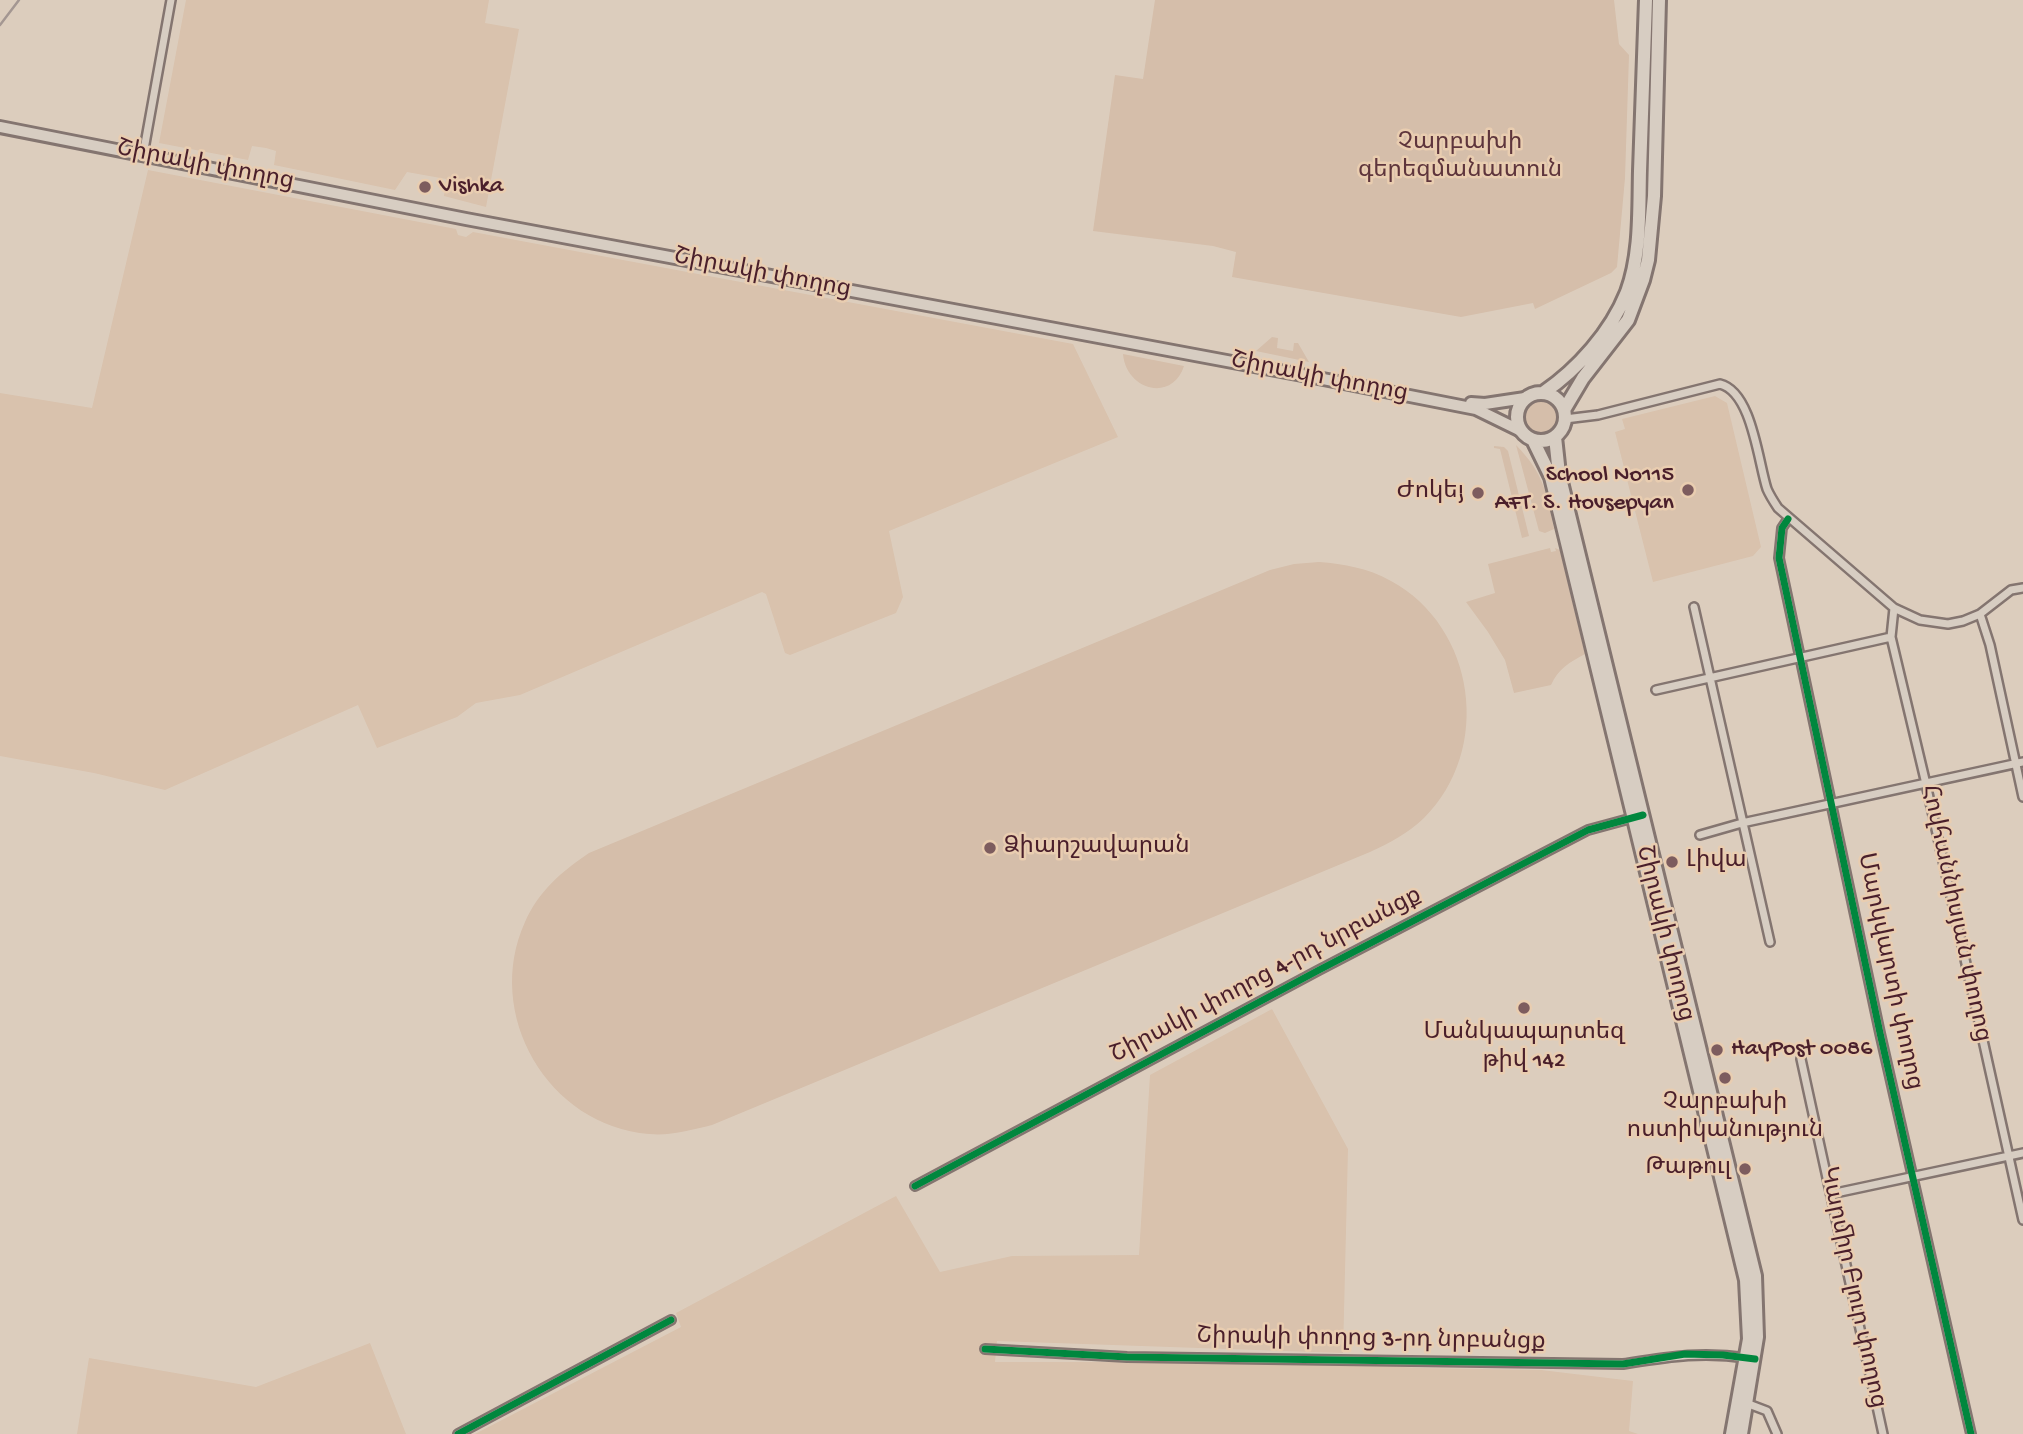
<!DOCTYPE html>
<meta charset="utf-8">
<style>
body{margin:0}
canvas{display:block;background:#dccdbd}
</style>
<canvas width="2023" height="1434"></canvas>
<script>
const ctx = document.querySelector('canvas').getContext('2d');
ctx.lineJoin = 'round';
function fill(path, color) { ctx.fillStyle = color; ctx.fill(path, 'evenodd'); }
function trace(path, color, width, dash) { ctx.strokeStyle = color; ctx.lineWidth = width; ctx.lineCap = dash ? 'butt' : 'round'; ctx.setLineDash(dash || []); ctx.stroke(path); }
function label(font, color, halo, rows, align = 'center') {
  ctx.font = font + ' "Gochi Hand","Noto Sans Armenian",sans-serif'; ctx.lineWidth = 5; ctx.setLineDash([]); ctx.textBaseline = 'middle'; ctx.strokeStyle = halo; ctx.fillStyle = color; for (const [text, x, y, turn = 0] of rows) {
    ctx.save(); ctx.translate(x, y); ctx.rotate((+turn || 0) * Math.PI / 180); ctx.textAlign = isNaN(turn) ? turn : align; if (halo) ctx.strokeText(text, 0, 0); ctx.fillText(text, 0, 0); ctx.restore();
  }
}
fill(new Path2D(`
 M186,0H489L485,23L519,29L486,207L444,196L446,179L407,172L395,190L274,165L276,151L266,148L252,146L248,160L159,143Z
 M148,170L456,229L458,235L466,237L473,232L1073,344L1118,437L889,531L903,597L896,613L790,655L785,653L766,594L762,592L520,695L476,703L457,717L377,748L358,705L165,790L94,773L0,756V393L92,408Z
 M1715,396L1727,403L1761,547L1753,556L1653,582L1615,432L1625,429L1622,419Z
 M1272,1009L1348,1149L1343,1353L997,1341L995,1362H1316L1420,1368L1541,1370L1633,1381L1629,1431L1638,1434H475L681,1327L676,1313L896,1196L940,1272L1012,1256L1139,1255L1150,1075Z
 M370,1343L406,1434H77L89,1358L256,1387Z`), '#d9c2ad');
fill(new Path2D(`
 M1155,0H1614L1619,44L1629,55L1625,178L1617,267L1611,273L1535,309L1533,303L1461,317L1232,277L1236,252L1213,246L1093,231L1115,75L1143,79Z
 M1272,337L1278,338L1277,348L1293,351L1294,343H1298L1309,362L1256,351Z
 M1123,354L1184,366C1172,403 1126,390 1123,354Z
 M1523 418a18 18 0 1 1 36 0a18 18 0 1 1-36 0Z
 M1516,445C1544,474 1546,491 1554,529L1545,533L1539,531Z
 M1494,446L1504,447L1508,451L1529,536L1522,538L1500,449L1494,448Z
 M1550,548L1551,552L1556,551L1555,548L1560,550L1585,654C1570,662 1558,669 1551,685L1514,693L1505,660L1488,632L1466,602L1495,593L1488,564Z
 M1319,562C1344,564 1368,568 1391,581C1476,627 1493,750 1424,818C1408,833 1390,843 1370,852L712,1125C691,1130 671,1136 649,1134C548,1126 483,1014 525,922C538,892 562,871 589,853L1270,570L1294,564Z`), '#d5beaa');
const minor = new Path2D(`
 M143,155L171,0
 M1565,419L1598,415L1720,384C1752,392 1758,461 1767,489C1770,496 1774,502 1778,508L1894,608L1920,620L1948,624L1963,621L1980,614L2011,590L2023,588
 M1788,519L1782,528L1779,558L1880,1033L1971,1434
 M1694,607L1770,942
 M1894,608L1891,637L1926,784L2023,1220
 M1980,614L1990,645L2023,797
 M1656,690L1891,637
 M1700,835L1742,823L2023,762
 M1801,1059L1883,1434
 M915,1186L1319,970L1588,830L1636,817
 M1831,1194L2023,1153
 M985,1349L1127,1357L1623,1364C1668,1357 1701,1351 1747,1358
 M1746,1403L1767,1411L1777,1434
 M458,1434L671,1320`);
const secondary = new Path2D(`
 M0,127L466,219L1318,378L1476,409L1521,431
 M1471,403L1485,404L1525,398`);
const trunk = new Path2D(`
 M1517 417a24 24 0 1 1 48 0a24 24 0 1 1-48 0Z
 M1543,393C1578,369 1611,332 1627,292C1641,254 1639,211 1640,171C1642,114 1644,57 1646,0
 M1564,410L1583,378L1628,320L1643,280L1648,260L1654,196L1659,0
 M1555,437L1559,474L1755,1276L1757,1337L1741,1434
 M1533,440L1551,477L1746,1280L1749,1339L1732,1434`);
trace(minor, '#847570', 12);
trace(secondary, '#847570', 16);
trace(trunk, '#847570', 18);
trace(minor, '#d7cdc2', 7);
trace(secondary, '#d7cdc2', 10);
trace(trunk, '#d7cdc2', 12);
trace(new Path2D(`
 M0,25L19,0`), '#a49792', 2.5);
trace(new Path2D(`
 M1788,519L1782,528L1779,558L1880,1033L1971,1434
 M915,1186L1319,970L1588,830L1643,815
 M985,1349L1127,1357L1623,1364L1685,1354L1723,1355L1755,1359
 M458,1434L671,1320`), '#00873e', 7);
for (const [x, y, r, color] of [
 [425,187,7,"#7d5c5e"],
 [1688,490,7,"#7d5c5e"],
 [1478,493,7,"#7d5c5e"],
 [990,848,7,"#7d5c5e"],
 [1672,862,7,"#7d5c5e"],
 [1524,1008,7,"#7d5c5e"],
 [1717,1050,7,"#7d5c5e"],
 [1725,1078,7,"#7d5c5e"],
 [1745,1169,7,"#7d5c5e"]
]) { const dot = new Path2D(); dot.arc(x, y, r, 0, 2 * Math.PI); ctx.fillStyle = color; ctx.fill(dot); trace(dot, '#e9cdb0', 2.5); }
label('24px', '#5e353c', '#e9cdb0', [
 ["Չարբախի",1460,144],
 ["գերեզմանատուն",1460,172]
]);
label('24px', '#4a1f2b', '#e9cdb0', [
 ["Շիրակի փողոց",205,167,11],
 ["Շիրակի փողոց",762,275,11],
 ["Շիրակի փողոց",1319,379,11],
 ["Հովհաննիսյան փողոց",1954,914,78],
 ["Շիրակի փողոց",1663,934,76],
 ["Մարկվարտի փողոց",1888,972,78],
 ["Շիրակի փողոց 4-րդ նրբանցք",1267,977,-28],
 ["Կարմիր Բլուր փողոց",1851,1288,78],
 ["Շիրակի փողոց 3-րդ նրբանցք",1371,1341,1]
]);
label('24px', '#4a1f2b', '#e9cdb0', [
 ["Vishka",439,187],
 ["School No115",1674,476,"right"],
 ["AFT. S. Hovsepyan",1674,504,"right"],
 ["Ժոկեյ",1464,493,"right"],
 ["Ձիարշավարան",1004,848],
 ["Լիվա",1686,862],
 ["Մանկապարտեզ",1524,1034,"center"],
 ["թիվ 142",1524,1062,"center"],
 ["HayPost 0086",1731,1050],
 ["Չարբախի",1725,1104,"center"],
 ["ոստիկանություն",1725,1132,"center"],
 ["Թաթուլ",1731,1169,"right"]
], 'left');
</script>
